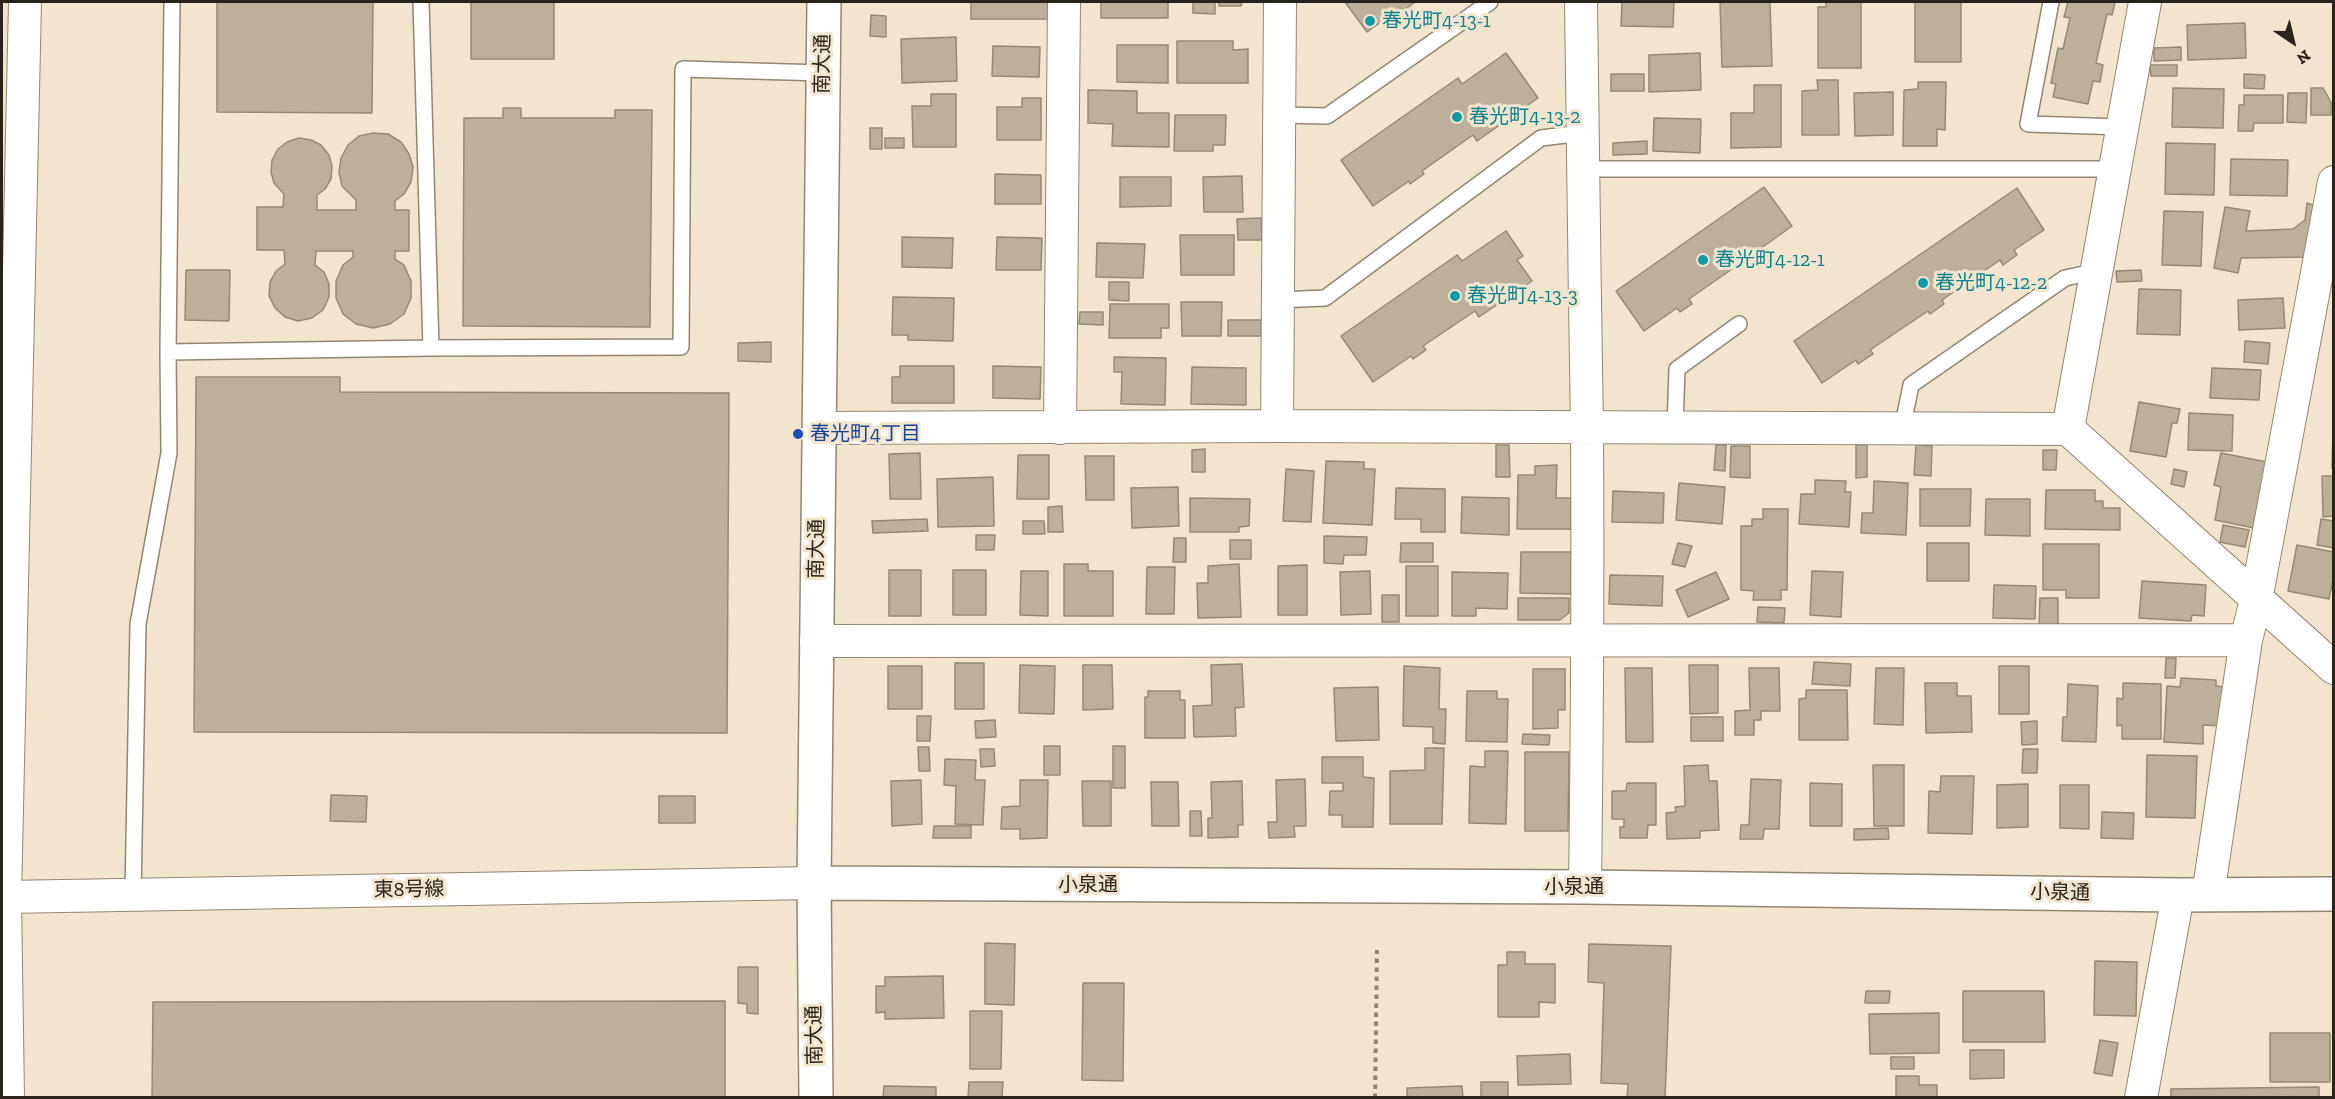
<!DOCTYPE html>
<meta charset="utf-8">
<style>
body{margin:0}
#map{position:relative;width:2335px;height:1099px;overflow:hidden;background:#f3e5cd;font-family:"Zilla Slab",serif}
canvas{display:block}
.frame{position:absolute;inset:0;border:3px solid #29231b;pointer-events:none}
.north{position:absolute;left:2263px;top:12px;width:60px;height:60px;-webkit-text-stroke:4px #f3e5cd;paint-order:stroke;rotate:145deg;font-size:16px;font-weight:700;line-height:24px;text-align:center;color:#29231b}
.north::after{content:'';display:block;margin:auto;width:21px;height:27px;background:#29231b;clip-path:polygon(50% 0,100% 100%,50% 72%,0 100%)}
</style>
<div id="map">
<canvas width="2335" height="1099"></canvas>
<div class="frame"></div>
<div class="north">N</div>
</div>
<script>
const ctx = document.querySelector('canvas').getContext('2d');
ctx.lineJoin = 'round';
function fill(path, color) { ctx.fillStyle = color; ctx.fill(path, 'evenodd'); }
function trace(path, color, width, dash) { ctx.strokeStyle = color; ctx.lineWidth = width; ctx.lineCap = dash ? 'butt' : 'round'; ctx.setLineDash(dash || []); ctx.stroke(path); }
function label(font, color, halo, rows, align = 'center') {
  ctx.font = font + ' "Zilla Slab","Noto Sans JP",serif'; ctx.lineWidth = 6; ctx.setLineDash([]); ctx.textBaseline = 'middle'; ctx.strokeStyle = halo; ctx.fillStyle = color; for (const [text, x, y, turn = 0] of rows) {
    ctx.save(); ctx.translate(x, y); ctx.rotate((+turn || 0) * Math.PI / 180); ctx.textAlign = isNaN(turn) ? turn : align; if (halo) ctx.strokeText(text, 0, 0); ctx.fillText(text, 0, 0); ctx.restore();
  }
}
const building = new Path2D(`
 M217,2H373L372,113L217,112Z
 M471,2H554V59H471Z
 M971,2H1048V19H971Z
 M1101,2H1168V18H1101Z
 M1193,2H1215V14L1193,13Z
 M1219,2H1242L1241,6H1219Z
 M1345,2H1415L1403,11L1400,8L1367,32Z
 M1622,2H1674L1673,27L1621,26Z
 M1720,2H1770L1772,66L1722,67Z
 M1826,2H1861V68H1818V7H1826Z
 M1915,2H1961V62H1915Z
 M2068,2H2115L2112,15L2107,14L2096,63L2103,65L2100,82L2093,81L2088,104L2053,97L2056,84L2051,83L2058,48L2063,49L2070,18L2064,17Z
 M871,15L886,16V37L870,36Z
 M2245,23L2246,58L2188,60L2187,25Z
 M956,37L957,81L902,83L901,39Z
 M1177,41H1233V50L1248,49V83H1177Z
 M1117,45H1168V83L1117,82Z
 M993,46L1040,47L1039,77L992,76Z
 M2181,47V60L2154,61V48Z
 M1506,53L1538,98L1477,141L1473,135L1422,171L1424,174L1410,184L1409,181L1373,206L1341,160L1458,78L1462,84Z
 M1700,53L1701,90L1649,92V55Z
 M2150,65H2177V76H2151Z
 M1611,74H1644V91H1611Z
 M2244,74L2265,75L2264,89L2244,88Z
 M1817,80H1838L1839,135H1802V91L1818,90Z
 M1918,82H1946L1945,130L1937,129V146H1903L1904,90L1918,89Z
 M1754,85H1781V147L1731,148V113H1754Z
 M2173,88L2224,89L2223,128L2172,127Z
 M2311,88H2323L2331,102V115H2311Z
 M1088,90L1137,91V113H1169V147L1112,146L1113,124L1088,123Z
 M1893,92V135L1855,136L1854,93Z
 M2288,93H2307L2306,123L2287,122Z
 M931,94H956V147H913L912,106H931Z
 M2244,95H2283V123H2254L2253,131H2238L2239,105H2244Z
 M1022,98H1041V140H997V107H1022Z
 M503,108H521V118H615V110H652L650,327L463,326L464,118H503Z
 M1175,115H1226L1225,145H1213V151H1174Z
 M1654,118L1701,119L1700,153L1653,151Z
 M870,128H882V149H870Z
 M373,133L388,134L401,142L409,154L413,167L411,182L404,194L395,201V210H409V251H395V259L404,265L411,281V298L404,314L390,324L373,328L356,324L343,314L336,298V281L343,265L353,257V251H316L315,265L324,272L329,284V297L323,310L312,318L298,321L285,317L275,308L269,296L270,282L276,271L285,264L284,250H257V207H283L284,194L274,183L271,172L272,160L278,149L287,142L299,138L311,140L321,145L329,155L332,166L331,179L325,189L317,195V210H356V200L342,186L339,172L341,158L348,145L359,136Z
 M885,138H904V148H885Z
 M1647,141V154L1613,155V143Z
 M2166,143L2215,144L2214,195L2165,194Z
 M2231,159L2288,160L2287,196L2230,195Z
 M995,174L1041,175V204H995Z
 M1242,176L1243,212H1204L1203,177Z
 M1120,177H1171V206L1120,207Z
 M1764,187L1792,226L1760,249L1763,254L1751,262L1748,258L1689,299L1692,304L1680,312L1677,308L1644,331L1616,291Z
 M2017,188L2044,230L2014,250L2017,255L2003,265L2000,260L1942,300L1944,304L1930,314L1928,311L1870,350L1873,354L1858,364L1856,360L1822,383L1794,341Z
 M2307,203L2316,206L2306,257L2241,258L2238,273L2214,268L2225,207L2250,211L2246,231L2293,229L2305,220Z
 M2164,211L2203,212L2201,266L2162,265Z
 M1261,218L1262,240H1238L1237,219Z
 M1506,231L1523,256L1517,260L1532,281L1479,317L1475,311L1423,346L1426,350L1413,359L1411,356L1373,382L1341,336L1457,255L1462,261Z
 M1180,235H1234V275H1181Z
 M902,237L953,238L952,268L902,267Z
 M997,237L1042,238L1041,270H996Z
 M1097,243L1145,244L1143,278L1096,277Z
 M186,270H230L229,321L185,320Z
 M2141,270L2142,281L2117,282L2116,271Z
 M1109,282H1129V301L1109,300Z
 M2139,289L2181,290L2180,335L2137,334Z
 M893,297L954,298L953,341L908,340V335H892Z
 M2283,298L2285,328L2239,330L2238,300Z
 M1181,302H1222L1221,336H1182Z
 M1110,304H1169V328H1161V338H1109Z
 M1080,312H1103V325L1079,324Z
 M1228,320H1261V336H1228Z
 M2245,341L2270,343L2268,364L2244,362Z
 M771,342V362L738,361V343Z
 M1114,357L1166,358L1165,405L1121,404L1122,372H1114Z
 M900,366H954V403H892V377H900Z
 M993,366L1041,367L1040,399L993,398Z
 M1192,367L1246,368V405L1191,404Z
 M2212,368L2261,370L2259,400L2210,398Z
 M196,377H340V392L729,393L727,733L194,732Z
 M2139,402L2180,409L2177,423H2172L2166,457L2130,451Z
 M2189,413L2233,415L2232,451L2188,450Z
 M2333,430H2334V468H2332Z
 M1496,445H1509L1510,477H1496Z
 M1716,445H1726L1725,471L1714,470Z
 M1856,445H1867V477L1856,478Z
 M1916,445L1932,446L1931,476L1914,475Z
 M1731,446H1750V478L1730,477Z
 M1205,449V472H1192V450Z
 M2043,450H2057L2056,470H2043Z
 M920,453L921,499H890L889,454Z
 M2221,453L2267,462L2254,528L2215,520L2221,487L2214,485Z
 M1018,455H1049V499H1017Z
 M1085,456H1114V500H1086Z
 M1326,461L1364,462V469H1375L1372,525L1323,523Z
 M1557,465L1556,498H1571V529H1517L1518,475H1535V466Z
 M1286,469L1314,471L1311,522L1283,521Z
 M2174,469L2187,472L2184,487L2171,484Z
 M2322,476H2334V516L2323,517Z
 M993,477L994,526L938,527L937,479Z
 M1815,480L1846,481L1845,492H1851L1849,527L1799,524L1801,494H1815Z
 M1874,481L1908,483L1906,535L1861,533L1862,513H1873Z
 M1679,483L1725,487L1722,524L1676,520Z
 M1178,487L1179,526L1132,528L1131,488Z
 M1396,488L1445,489V532H1421V519H1395Z
 M1920,489H1971L1970,526H1920Z
 M2046,490H2095V501H2103V508H2120V530L2045,529Z
 M1613,491L1664,493L1663,523L1612,522Z
 M1462,497L1509,498V535L1461,533Z
 M1190,498L1250,499L1249,526L1239,527V532H1190Z
 M1986,499H2030V536L1985,535Z
 M1062,506L1063,532H1048V507Z
 M1763,509H1788L1787,590H1781V600H1753L1754,591L1741,590V526H1752V519H1763Z
 M927,519L928,531L873,533L872,521Z
 M2321,519L2334,521V548L2317,545Z
 M1023,521H1044L1045,534H1023Z
 M2223,525L2249,530L2245,547L2220,542Z
 M976,535H995L994,550H976Z
 M1324,536L1367,537L1366,555H1344L1343,564L1324,563Z
 M1174,538H1186V562H1173Z
 M1230,540H1251V559H1230Z
 M1401,543H1433V562H1400Z
 M1678,543L1692,546L1685,567L1672,564Z
 M1927,543H1969V581H1927Z
 M2043,544H2099V598H2066V590H2043Z
 M2297,545L2334,552V574L2329,599L2288,591Z
 M1521,552H1571V594L1520,593Z
 M1064,564H1088V571H1113V616H1064Z
 M1239,564L1241,617L1198,618L1197,583H1208V566Z
 M1307,565V615H1278V566Z
 M1406,566H1438V616H1406Z
 M1147,567H1175L1174,614H1146Z
 M889,570H921V616H889Z
 M953,570H986V615H953Z
 M1021,571H1048V616L1020,615Z
 M1370,571L1371,614L1341,615L1340,572Z
 M1812,571L1843,572L1841,617L1810,615Z
 M1452,572L1508,573L1507,609L1476,608V616H1452Z
 M1716,572L1729,599L1688,617L1676,590Z
 M1610,575L1663,576L1662,606L1609,604Z
 M2142,581L2206,585L2204,616L2192,615L2191,621L2139,618Z
 M1994,585L2036,586L2035,619L1993,618Z
 M1382,595H1399V622H1382Z
 M1518,598H1569V613L1560,620H1518Z
 M2040,598H2058V626H2039Z
 M1758,607L1785,608L1784,623L1757,622Z
 M2166,658H2176L2175,678H2165Z
 M1814,662L1851,664L1850,686L1812,684Z
 M955,663H984V709H955Z
 M1242,664L1244,707L1235,708L1236,736L1194,737L1193,706L1212,705L1211,665Z
 M1020,665L1055,666L1054,714L1019,713Z
 M1083,665H1112L1113,709L1083,710Z
 M1689,665H1718V713L1690,714Z
 M888,666H922V709H888Z
 M1404,666L1440,668L1439,709H1446L1445,744L1433,743V727L1403,726Z
 M1999,666H2029V714H1999Z
 M1625,668H1652L1653,742H1626Z
 M1749,668H1779L1780,711H1761V720H1754V735H1735V711L1750,710Z
 M1876,668H1904L1903,725L1874,724Z
 M1533,669H1565V710H1558V728L1533,729Z
 M2181,678L2216,680V686L2225,687L2223,726L2203,725V744L2164,742L2167,686L2180,687Z
 M1925,683H1957V696H1971L1972,732L1926,733Z
 M2123,683L2161,684V739H2122V725L2117,726V698L2123,699Z
 M2068,684L2098,686L2096,742L2062,741L2063,717H2067Z
 M1378,687L1379,740L1336,741L1334,688Z
 M1806,690H1847L1848,740H1799V699L1806,698Z
 M1148,691H1180V700H1185V738H1145V697H1148Z
 M1467,691H1497V699H1508L1507,742L1466,741Z
 M917,716H931L930,741H917Z
 M1691,717H1723V741H1691Z
 M995,720L996,737L976,738L975,721Z
 M2037,721V744L2022,745L2021,722Z
 M1523,734L1550,735L1549,745L1522,744Z
 M1044,746H1060V775H1044Z
 M1113,746H1125V788H1113Z
 M918,747H929L930,771H919Z
 M1425,748H1444L1442,824H1390V771L1425,770Z
 M980,749H994L995,766L981,767Z
 M2023,749H2038L2037,773H2022Z
 M1485,751H1508L1506,824L1469,823L1470,766L1485,767Z
 M1525,752H1569L1568,831H1525Z
 M2147,755L2197,756L2195,818L2146,817Z
 M1322,757H1363V777L1374,778L1373,827H1342V815H1329L1330,791H1343V783H1322Z
 M945,759L976,760L975,780H985L983,825L955,824L956,786L944,785Z
 M1708,765L1709,781H1717L1719,830L1700,831V838L1667,839L1666,813L1676,812L1675,807L1685,806L1684,766Z
 M1873,765H1904V826H1874Z
 M1941,776H1974L1972,834L1928,833L1929,791L1940,792Z
 M1305,779L1306,826H1294L1295,837L1269,838L1268,822H1277L1276,780Z
 M1751,779L1781,780L1779,829H1764L1763,839H1740L1741,825H1749Z
 M921,780L922,824L892,826L891,781Z
 M1020,780H1048L1047,838L1020,839V829H1001L1002,807L1020,806Z
 M1082,781H1111V826H1083Z
 M1242,781L1243,825H1238V837L1208,838V818H1212L1211,782Z
 M1151,782H1178L1179,826H1152Z
 M1627,783H1656V825H1648L1647,838H1620V827H1624V819H1612V791H1626Z
 M1810,783L1842,784V826H1810Z
 M2028,784V827L1997,828V785Z
 M2060,785H2089V829L2060,828Z
 M331,795L367,796L366,822L330,821Z
 M659,796H695V823H659Z
 M1190,811H1201L1202,836H1190Z
 M2102,812L2134,813L2133,839L2101,838Z
 M934,826H971V838H933Z
 M1888,828L1889,839L1854,840V829Z
 M985,943L1015,944L1014,1005L985,1004Z
 M1589,944L1671,946L1665,1098H1627L1628,1084L1601,1083L1604,983L1588,982Z
 M1507,952H1525V964H1555V1003L1539,1002V1017H1498V965H1507Z
 M2095,961L2137,962L2136,1016L2094,1015Z
 M738,967H758V1014L747,1013V1004L738,1003Z
 M943,976L944,1018L885,1019V1012L876,1013V986H885V977Z
 M1083,983H1124L1123,1081L1082,1080Z
 M1866,991H1890L1889,1003H1865Z
 M1963,991H2044L2045,1042H1963Z
 M725,1001V1098H152L153,1002Z
 M970,1011H1002L1001,1069H970Z
 M1939,1013V1053L1870,1054L1869,1014Z
 M2270,1033H2330V1082H2270Z
 M2100,1040L2118,1043L2112,1076L2094,1073Z
 M1970,1050H2004V1078L1970,1079Z
 M1570,1054L1571,1084L1518,1085L1517,1056Z
 M1891,1057H1914V1069H1891Z
 M1896,1076H1919V1085H1937V1098H1896Z
 M969,1082H1003L1002,1098H968Z
 M1481,1082H1508V1098H1481Z
 M884,1086L936,1087V1098H883Z
 M1462,1086L1463,1098H1407V1088Z
 M2319,1087V1098H2171V1089Z`);
fill(building, '#bdb09a');
trace(building, '#968974', 1.5);
const lane = new Path2D(`
 M172,2L168,352L431,348L681,347L683,69L823,73
 M421,2L431,348
 M2051,2L2028,124L2123,127
 M1280,115L1327,116L1490,2
 M1581,169H2116
 M1278,300L1325,298L1541,138L1582,133
 M1675,427L1677,369L1739,324
 M1902,429L1911,385L2065,278L2098,271
 M133,895L138,624L169,453L168,352`);
const street = new Path2D(`
 M1581,2C1582,144 1585,286 1587,428C1588,581 1587,734 1585,887
 M1277,426L1280,2
 M819,428L1277,426L2068,429L2334,668
 M1060,428L1064,2
 M2068,429L2145,2
 M816,641L2246,640L2256,600L2334,182
 M2208,895L2246,640
 M5,897L814,883
 M8,1098L5,897L25,2
 M2141,1098L2178,895`);
const secondary = new Path2D(`
 M814,883L1585,887L2178,895L2334,894
 M816,1098L814,883L824,2`);
trace(lane, '#938671', 18);
trace(street, '#938671', 34);
trace(secondary, '#938671', 36);
trace(new Path2D(`
 M1375,1098L1377,950`), '#8e8474', 4, [4.5, 4.5]);
trace(lane, '#fff', 15);
trace(street, '#fff', 32);
trace(secondary, '#fff', 33);
for (const [x, y, r, color] of [
 [1370,21,6,"#0f9aa8"],
 [1457,117,6,"#0f9aa8"],
 [1703,260,6,"#0f9aa8"],
 [1923,283,6,"#0f9aa8"],
 [1455,296,6,"#0f9aa8"],
 [798,434,6,"#1a4fb4"]
]) { const dot = new Path2D(); dot.arc(x, y, r, 0, 2 * Math.PI); ctx.fillStyle = color; ctx.fill(dot); trace(dot, '#f3e5cd', 2); }
label('20px', '#0d838f', '#f3e5cd', [
 ["春光町4-13-1",1382,21],
 ["春光町4-13-2",1469,117],
 ["春光町4-12-1",1715,260],
 ["春光町4-12-2",1935,283],
 ["春光町4-13-3",1467,296]
], 'left');
label('20px', '#29231b', '#f3e5cd', [
 ["南大通",823,64,-89],
 ["南大通",817,549,-89],
 ["小泉通",1088,885],
 ["小泉通",1574,887],
 ["東8号線",409,890,-1],
 ["小泉通",2060,893,1],
 ["南大通",815,1035,-91]
]);
label('20px', '#164399', '#f3e5cd', [
 ["春光町4丁目",810,434]
], 'left');
</script>
